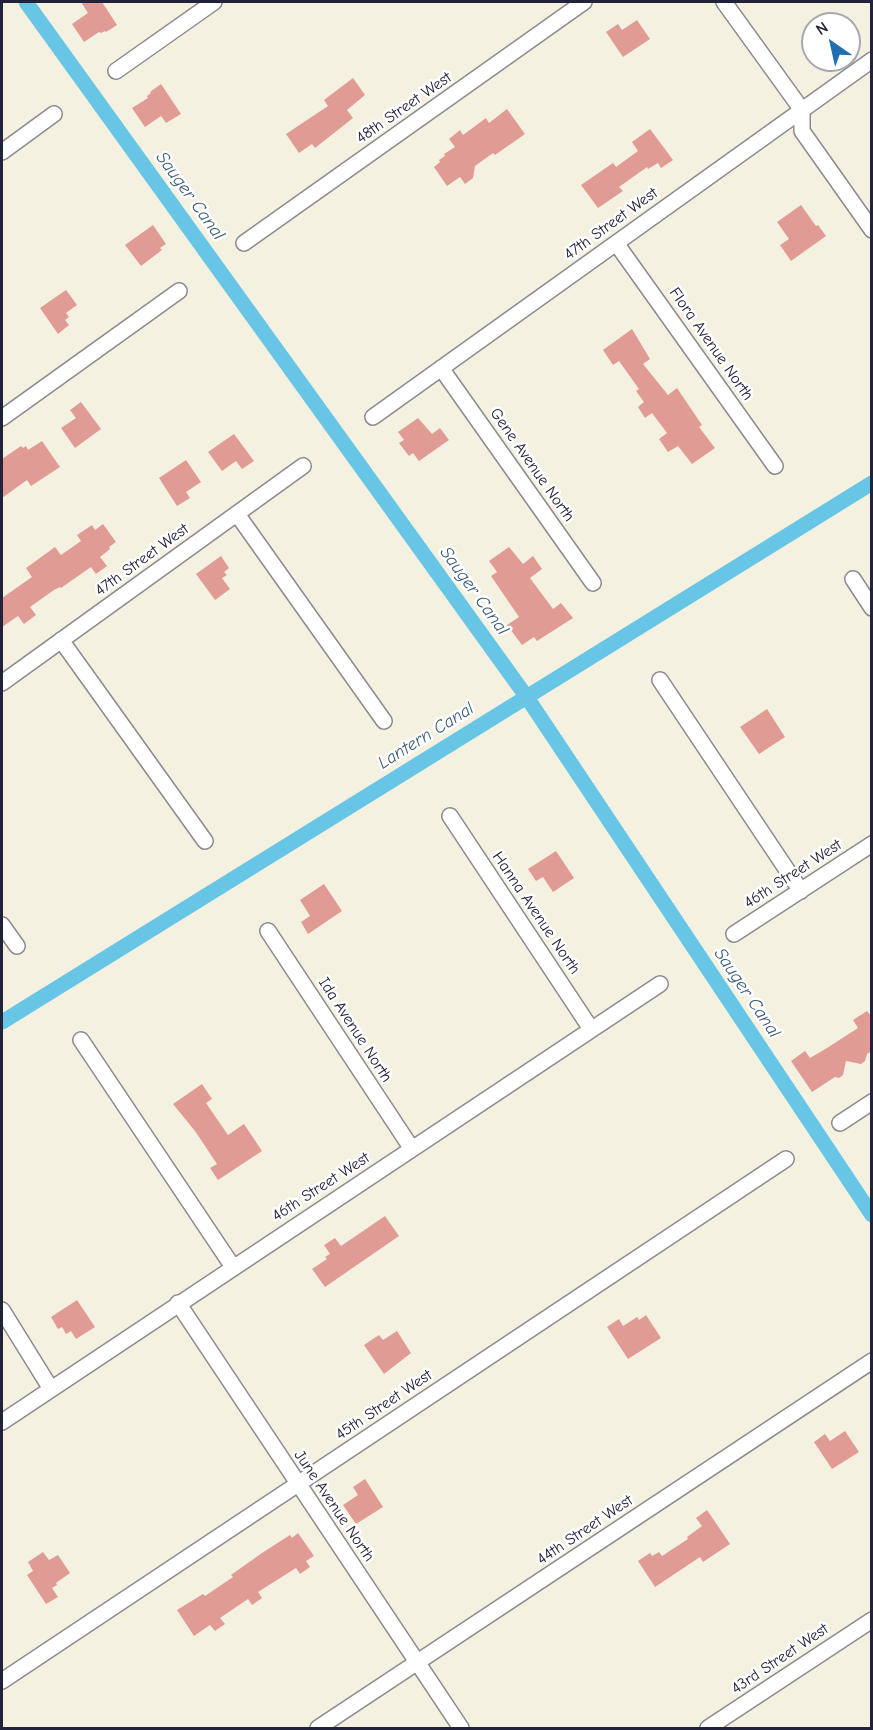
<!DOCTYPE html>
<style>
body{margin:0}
#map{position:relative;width:873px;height:1730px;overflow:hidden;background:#f5f1e0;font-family:"Comic Neue",sans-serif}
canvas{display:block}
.frame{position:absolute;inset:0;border:3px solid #22223b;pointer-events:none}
.north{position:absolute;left:801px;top:12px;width:60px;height:60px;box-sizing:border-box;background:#fff;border:2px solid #a7a7b1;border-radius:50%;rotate:326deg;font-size:16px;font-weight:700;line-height:24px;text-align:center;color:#22223b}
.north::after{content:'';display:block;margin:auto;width:21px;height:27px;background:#1f6fb2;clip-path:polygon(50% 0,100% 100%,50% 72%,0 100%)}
</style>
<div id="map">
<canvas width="873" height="1730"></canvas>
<div class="frame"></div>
<div class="north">N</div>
</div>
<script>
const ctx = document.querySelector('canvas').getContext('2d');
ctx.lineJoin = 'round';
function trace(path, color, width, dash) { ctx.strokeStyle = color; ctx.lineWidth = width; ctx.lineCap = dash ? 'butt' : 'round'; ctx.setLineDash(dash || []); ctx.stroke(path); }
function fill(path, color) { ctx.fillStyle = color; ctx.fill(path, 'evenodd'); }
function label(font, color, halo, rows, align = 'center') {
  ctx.font = font + ' "Comic Neue",sans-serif'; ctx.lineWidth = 5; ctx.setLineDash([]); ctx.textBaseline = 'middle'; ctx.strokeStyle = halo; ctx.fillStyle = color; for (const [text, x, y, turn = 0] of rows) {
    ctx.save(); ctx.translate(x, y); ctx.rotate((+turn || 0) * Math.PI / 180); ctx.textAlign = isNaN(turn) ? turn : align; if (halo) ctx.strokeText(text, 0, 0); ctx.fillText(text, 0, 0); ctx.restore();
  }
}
trace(new Path2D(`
 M26,2L526,696L872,1215
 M2,1022L872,483`), '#67c5e5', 15);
fill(new Path2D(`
 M81,2H102L117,25L106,32L105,31L101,33L99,32L84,42L72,24L88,13Z
 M637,20L650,39L623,57L606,32L618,24L622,30Z
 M353,78L365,95L347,110L353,118L315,148L312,144L299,153L286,134L328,106L324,100Z
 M161,84L181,114L166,123L161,116L145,127L132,108L148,98L147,96L151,93L150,92Z
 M507,109L525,134L495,155L493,153L475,166L473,178L465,184L460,177L447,186L434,167L440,162L439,160L445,156L444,154L455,147L449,139L460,130L463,135L486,118L489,123Z
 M650,129L673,160L661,168L658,163L648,169L647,167L619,187L623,191L598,208L581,185L613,163L616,167L638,151L632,142Z
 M801,205L816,226L818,225L826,236L791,261L780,245L789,239L777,222Z
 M153,225L166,244L160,248L162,250L141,266L125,245Z
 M66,290L77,305L66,313L69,317L65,320L69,325L58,334L40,308Z
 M632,329L650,359L643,364L668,395L677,388L702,425L699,427L715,448L692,464L678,446L668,452L659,439L667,433L652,413L645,418L638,407L644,402L636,391L639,389L619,361L613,365L603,350Z
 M81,402L101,429L75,448L61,428L76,418L70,410Z
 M418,418L432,434L440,428L449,440L419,461L413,453L409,456L399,443L404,440L398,432Z
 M234,434L254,461L242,469L236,461L222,471L208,452Z
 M42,441L60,467L31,486L27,480L2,498V459L21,446L23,448L26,446L28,450Z
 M186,460L201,482L186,492L190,498L177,506L159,478Z
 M103,524L116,542L109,547L110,549L100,557L107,566L96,574L91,567L61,588L60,587L54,590L30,607L36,615L24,624L18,616L2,627V598L32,577L26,568L55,547L61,555L81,541L77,535L92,525L95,530Z
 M509,547L523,564L533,556L542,569L530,578L553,609L561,603L573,618L537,641L534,637L522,645L507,625L519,617L491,576L497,572L489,561Z
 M221,556L229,568L224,572L227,575L222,578L230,589L215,600L196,574Z
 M767,709L785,737L759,754L740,727Z
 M556,851L574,878L553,892L543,877L536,881L528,869Z
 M324,884L342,911L308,934L301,922L310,916L300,900Z
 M867,1011L872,1017V1051L867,1054L865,1061L861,1064L846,1061L843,1075L839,1078L835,1077L812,1092L791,1061L805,1051L810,1058L827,1048L858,1028L853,1020Z
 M202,1084L212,1099L206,1103L228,1135L244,1124L262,1151L218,1180L210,1168L217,1164L195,1131L173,1104Z
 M385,1216L399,1236L325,1287L312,1269L327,1259L325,1257L330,1254L324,1245L335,1238L341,1246Z
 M77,1300L95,1327L76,1339L71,1331L66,1334L62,1327L58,1329L51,1317Z
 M646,1315L661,1338L628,1359L607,1327L619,1319L623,1326L637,1317L639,1320Z
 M397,1331L411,1353L384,1374L364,1345L379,1335L383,1340Z
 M845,1431L859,1452L832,1469L814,1442L825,1434L830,1441Z
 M365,1479L383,1507L356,1524L343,1505L358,1495L353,1487Z
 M707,1510L730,1544L703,1562L700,1557L655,1587L638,1561L650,1553L652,1556L659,1552L662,1556L688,1539L687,1537L702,1526L696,1518Z
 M298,1533L314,1556L306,1561L310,1567L300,1574L296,1568L258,1592L262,1598L252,1605L248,1599L220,1618L225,1624L215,1631L210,1625L194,1636L177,1610L203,1594L205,1596L233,1577L231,1575L262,1553L290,1535L292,1538Z
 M43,1552L49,1560L58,1555L70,1573L56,1583L57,1585L52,1588L58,1597L46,1604L27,1575L33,1571L28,1562Z`), '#e19b95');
const minor = new Path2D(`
 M724,2L802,110V131L872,230
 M116,71L214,2
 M2,152L54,114
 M244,243L584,2
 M616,243L775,466
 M441,368L593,583
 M373,417L872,60
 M2,418L179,291
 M237,514L384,721
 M853,579L872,608
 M61,640L205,841
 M660,680L801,891
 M2,683L303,466
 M450,816L591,1029
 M2,925L17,946
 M268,931L412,1149
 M734,934L872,844
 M81,1040L233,1267
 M840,1123L872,1102
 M178,1303L461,1728
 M2,1310L51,1389
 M2,1422L660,984
 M2,1681L786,1159
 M318,1728L872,1361
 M708,1728L872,1620`);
trace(minor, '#8c8a8e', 18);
trace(minor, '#fff', 15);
label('16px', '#22223b', '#fff', [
 ["48th Street West",404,108,-35],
 ["47th Street West",611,224,-36],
 ["Flora Avenue North",711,344,55],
 ["Gene Avenue North",532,465,55],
 ["47th Street West",142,560,-36],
 ["46th Street West",793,874,-33],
 ["Hanna Avenue North",536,913,56],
 ["Ida Avenue North",355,1030,57],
 ["46th Street West",321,1187,-33],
 ["45th Street West",384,1405,-34],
 ["June Avenue North",334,1506,56],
 ["44th Street West",585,1530,-34],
 ["43rd Street West",780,1659,-34]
]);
label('italic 18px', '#3a5b76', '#fff', [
 ["Sauger Canal",190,196,54],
 ["Sauger Canal",474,591,54],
 ["Lantern Canal",426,736,-32],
 ["Sauger Canal",747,993,56]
]);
</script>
